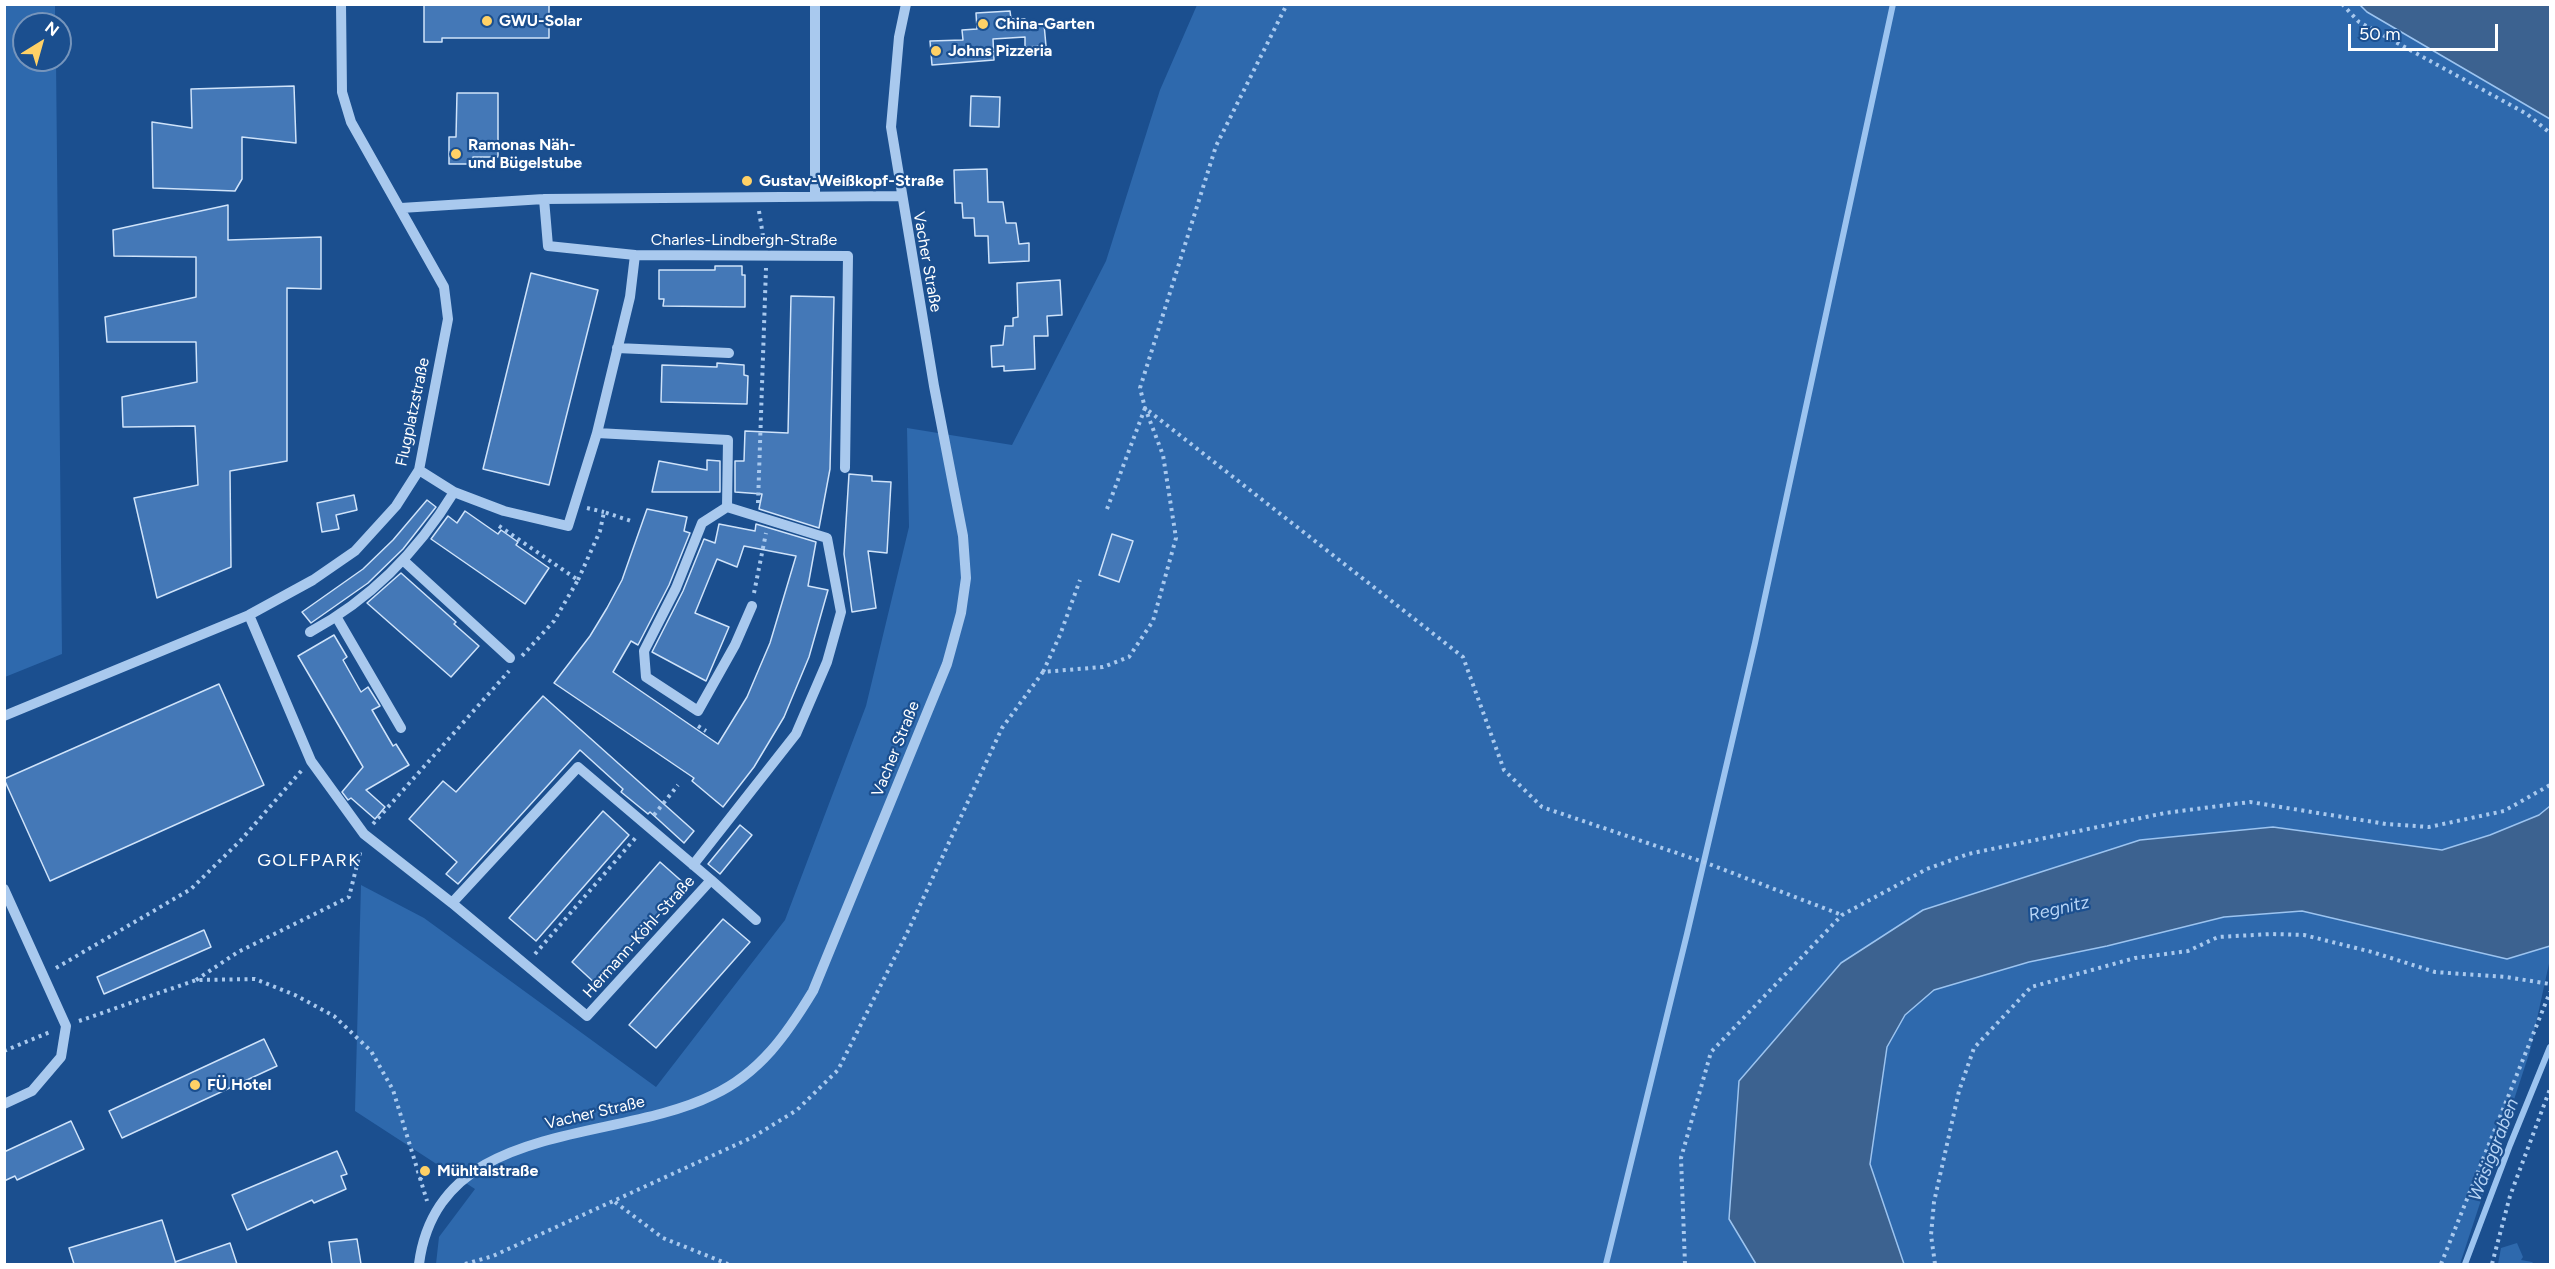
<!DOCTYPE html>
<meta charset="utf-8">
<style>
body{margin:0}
#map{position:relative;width:2555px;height:1269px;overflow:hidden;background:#1b4f8f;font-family:Figtree,sans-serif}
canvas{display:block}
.frame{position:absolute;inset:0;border:6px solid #fff;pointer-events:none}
.north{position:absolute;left:12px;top:12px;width:60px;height:60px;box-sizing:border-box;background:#1b4f8f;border:2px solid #7695bc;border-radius:50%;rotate:37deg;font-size:16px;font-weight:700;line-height:24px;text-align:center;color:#fff}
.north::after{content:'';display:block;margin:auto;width:21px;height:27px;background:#ffd166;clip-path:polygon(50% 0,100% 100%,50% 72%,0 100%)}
.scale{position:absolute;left:2348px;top:24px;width:150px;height:27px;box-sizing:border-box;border:3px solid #fff;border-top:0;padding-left:8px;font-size:18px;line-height:21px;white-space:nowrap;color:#fff;-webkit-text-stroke:4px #1b4f8f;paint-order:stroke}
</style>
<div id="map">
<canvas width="2555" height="1269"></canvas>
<div class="frame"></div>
<div class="north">N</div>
<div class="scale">50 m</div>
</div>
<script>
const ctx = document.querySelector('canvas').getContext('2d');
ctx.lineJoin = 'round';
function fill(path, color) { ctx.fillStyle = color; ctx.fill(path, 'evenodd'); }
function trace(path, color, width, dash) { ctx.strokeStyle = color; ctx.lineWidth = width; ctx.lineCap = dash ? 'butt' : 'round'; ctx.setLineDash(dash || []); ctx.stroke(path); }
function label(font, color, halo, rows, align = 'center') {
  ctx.font = font + ' Figtree,sans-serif'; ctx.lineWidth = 4.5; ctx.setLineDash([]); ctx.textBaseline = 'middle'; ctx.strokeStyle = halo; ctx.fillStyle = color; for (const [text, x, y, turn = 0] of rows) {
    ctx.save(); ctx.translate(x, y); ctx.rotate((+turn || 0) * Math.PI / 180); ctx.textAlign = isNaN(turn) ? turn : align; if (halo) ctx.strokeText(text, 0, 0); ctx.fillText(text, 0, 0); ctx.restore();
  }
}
fill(new Path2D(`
 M5,4L55,5V24H24V60H56L62,654L5,677Z
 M1197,5H2550V806L2539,815L2490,835L2442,850L2273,827L2140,840L1923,910L1729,1219L1756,1264H436L439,1237L475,1189L355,1111L361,885L424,918L656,1087L785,920L866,706L909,527L907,428L1012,445L1106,261L1160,90Z
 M2302,911L2507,959L2550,946V959L2530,1051L2460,1264H1904L1870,1164L1887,1047L1905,1014L1934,990L2029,962L2107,946L2224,917Z
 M2517,1243L2523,1257L2521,1260L2532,1262L2534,1264H2498L2501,1248Z`), '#2e69ad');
const water = new Path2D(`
 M2360,5H2550V119L2367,12Z
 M2550,806V946L2507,959L2302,911L2224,917L2107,946L2029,962L1934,990L1905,1015L1887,1047L1870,1164L1904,1264H1756L1729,1219L1739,1081L1841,963L1923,910L2140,840L2273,827L2442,850L2490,835L2539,815Z`);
fill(water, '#3c6290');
trace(water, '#9cc4f0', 1.5);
trace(new Path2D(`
 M1606,1264L1687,934L1755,643L1893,4
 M2465,1264L2510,1145L2550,1047`), '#9cc4f0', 6);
const building = new Path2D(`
 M424,4H549V38H442V42H424Z
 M1010,11L1011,19H1025V25L1044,24L1046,46L1025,47V37L993,39L994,60L932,65L930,41L963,40L962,30L977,29L976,13Z
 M294,86L296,143L242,137V179L235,191L153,188L152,122L192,128L191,89Z
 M457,93H498V157H473V164H449V137H456Z
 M971,96L1000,97L999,127L970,126Z
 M987,169L988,202H1003L1006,223H1016L1019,244L1029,243V261L989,263L988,236H975L974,218H963L962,203H955L954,170Z
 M228,205V240L321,237V289L287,288V461L230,471L231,567L157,598L134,498L198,485L195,426L123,427L122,397L197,382L196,342H107L105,317L196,297V257L114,256L113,230Z
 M715,266H742V275H745V307L663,306L664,299H659V270H715Z
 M531,273L598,290L549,485L483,469Z
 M1060,280L1062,315L1047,316L1048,336H1034L1035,369L1004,371V366L992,367L991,346L1003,345L1005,326H1013V318L1018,317L1017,283Z
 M791,296L834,297L830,469L819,528L759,509L762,494L735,492V461H744L745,431L788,433Z
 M717,363L744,365V375L748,376L747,404L661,402L662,365L717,367Z
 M707,460L720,461V492H652L659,461L707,470Z
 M849,474L872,476V481L891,482L887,553L868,551L876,608L852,612L844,554Z
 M354,495L357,510L336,515L339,529L322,532L317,503Z
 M427,500L436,507L403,549L368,583L311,623L302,612L363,569L393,540Z
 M647,509L687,517L684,531L690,533L669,585L638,645L631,641L613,672L718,744L747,697L770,643L796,556L744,546L737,567L717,559L695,613L729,627L706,681L652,652L683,591L704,539L715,543L719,524L755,531L756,524L816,542L808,586L828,590L809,657L784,717L754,767L723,807L692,781L694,778L554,683L590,636L607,608L622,580Z
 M465,511L498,534L501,530L518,542L516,545L549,568L525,604L431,539L448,516L457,523Z
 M1112,534L1133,541L1119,582L1099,575Z
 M401,573L456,622L454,624L479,646L451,677L367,603Z
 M334,635L347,657L343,660L361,692L368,687L380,706L372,710L393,746L396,744L409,765L366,790L385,807L375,819L351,798L348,800L342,792L363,767L298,656Z
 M219,684L264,785L50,881L4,779Z
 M543,696L694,831L684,843L650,812L648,814L621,792L623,789L580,750L458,884L446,874L457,862L409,819L443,781L456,792Z
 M603,811L629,835L536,941L509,918Z
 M740,825L752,835L720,874L708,864Z
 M660,862L686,885L597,985L572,962Z
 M723,919L750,942L656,1048L629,1025Z
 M204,930L211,947L104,994L97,977Z
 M264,1039L277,1066L122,1138L109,1111Z
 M71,1121L84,1149L17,1180L15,1176L4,1181V1152Z
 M337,1151L347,1174L341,1176L346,1189L314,1203L312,1200L247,1230L232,1195Z
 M162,1220L176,1264H74L69,1248Z
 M357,1239L361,1264H332L329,1242Z
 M230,1243L237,1264H176L175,1262Z`);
fill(building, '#4478b7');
trace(building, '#cfe3fa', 1.5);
trace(new Path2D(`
 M2342,4L2359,22L2527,114L2550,133
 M759,211L764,242
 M758,503L766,268
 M587,508L604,512
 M1107,509L1145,408L1463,657L1504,770L1542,807L1709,864L1842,915
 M499,526L578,580L554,621L522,656
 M578,580L600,531L604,512L634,522
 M754,593L766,533
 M1043,672L1060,635L1080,580
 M698,726L706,731
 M654,815L678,785
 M373,824L509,671
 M535,954L638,835
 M56,968L191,889L241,840L302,770
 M196,980L238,952L349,897L361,849
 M79,1021L196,980L255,979L295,995L334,1016L371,1051L393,1090L427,1201
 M4,1051L50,1032
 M420,1180L425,1171
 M615,1202L663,1238L728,1264
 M465,1264L493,1256L753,1137L797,1110L838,1070L908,931L1002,728L1043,672L1103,667L1129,657L1153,621L1176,538L1163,455L1145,408L1140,388L1216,146L1287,4
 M1685,1264L1681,1158L1711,1052L1842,915L1927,869L1968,854L2165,813L2250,802L2386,824L2429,827L2504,811L2550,785
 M1935,1264L1931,1235L1934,1202L1959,1091L1974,1048L2031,987L2135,958L2188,951L2218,937L2272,934L2304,935L2372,952L2435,972L2506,977L2550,984
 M2441,1264L2550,992
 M2492,1264L2510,1196L2550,1089`), '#a9c9ee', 4, [3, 4.5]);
trace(new Path2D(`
 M815,4V196
 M544,199L548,246L635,255L848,256L845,468
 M401,208L544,199L900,196
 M617,348L729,353
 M597,433L630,297L635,255
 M419,470L454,492L504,511L568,526L597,433L728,440L727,507L827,538L841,612L827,662L796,734L693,865
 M727,507L702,523L676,588L644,651L646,677L698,711L735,645L752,606
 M404,561L510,658
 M249,615L311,761L364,834L452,903L578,767L711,880L587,1016L452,903
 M337,618L401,728
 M310,632C371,599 418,551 454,492
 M4,716L249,615L313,580L355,551L396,506L419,470L448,319L444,287L351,122L342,92L341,4
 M711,880L756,920
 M4,889L66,1026L61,1057L32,1091L4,1104
 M419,1264C438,1119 614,1144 713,1095C760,1073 787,1034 813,991L947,664L961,613L966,578L963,536L934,386L891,127L899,37L906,4`), '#a9c9ee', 10);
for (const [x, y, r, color] of [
 [487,21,6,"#ffd166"],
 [983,24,6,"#ffd166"],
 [936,51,6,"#ffd166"],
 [456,154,6,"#ffd166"],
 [747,181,6,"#ffd166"],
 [195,1085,6,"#ffd166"],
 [425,1171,6,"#ffd166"]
]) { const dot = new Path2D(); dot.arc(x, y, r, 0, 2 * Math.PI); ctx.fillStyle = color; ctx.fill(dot); trace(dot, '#1b4f8f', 2); }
label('bold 16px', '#fff', '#1b4f8f', [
 ["GWU-Solar",499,21],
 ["China-Garten",995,24],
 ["Johns Pizzeria",948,51],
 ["Ramonas Näh-",468,145],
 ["und Bügelstube",468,163],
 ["Gustav-Weißkopf-Straße",759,181],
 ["FÜ Hotel",207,1085],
 ["Mühltalstraße",437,1171]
], 'left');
label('16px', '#fff', '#1b4f8f', [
 ["Charles-Lindbergh-Straße",744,240],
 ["Vacher Straße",927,262,80],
 ["Flugplatzstraße",413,412,-78],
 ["Vacher Straße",896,749,-68],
 ["Hermann-Köhl-Straße",639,937,-48],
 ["Vacher Straße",595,1113,-13]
]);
ctx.letterSpacing = '1.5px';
label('18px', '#fff', '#1b4f8f', [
 ["GOLFPARK",309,861]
]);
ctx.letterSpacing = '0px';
label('italic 18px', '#b5d3f5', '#1b4f8f', [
 ["Regnitz",2059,909,-13],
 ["Wäsiggraben",2494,1150,-69]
]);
</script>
